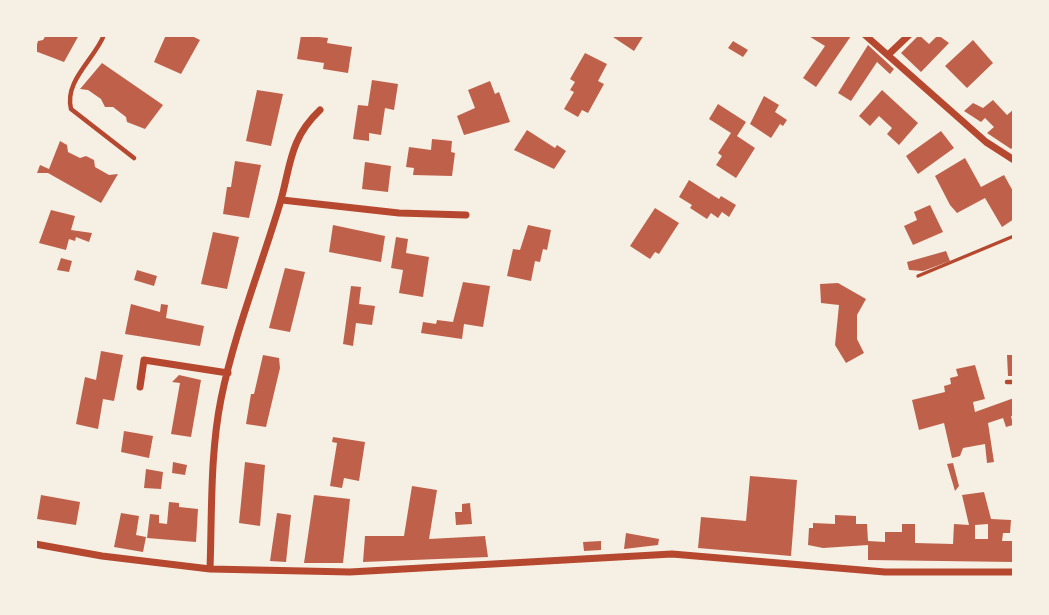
<!DOCTYPE html>
<style>
body{margin:0}
#map{position:relative;width:1049px;height:615px;overflow:hidden;background:#f6efe4;font-family:"Roboto Condensed",sans-serif}
canvas{display:block}
.frame{position:absolute;inset:0;border:37px solid #f6efe4;pointer-events:none}
</style>
<div id="map">
<canvas width="1049" height="615"></canvas>
<div class="frame"></div>
</div>
<script>
const ctx = document.querySelector('canvas').getContext('2d');
ctx.lineJoin = 'round';
function fill(path, color) { ctx.fillStyle = color; ctx.fill(path, 'evenodd'); }
function trace(path, color, width, dash) { ctx.strokeStyle = color; ctx.lineWidth = width; ctx.lineCap = dash ? 'butt' : 'round'; ctx.setLineDash(dash || []); ctx.stroke(path); }
fill(new Path2D(`
 M46,35H79L64,62L35,51L38,41L43,40Z
 M166,35H190L200,40L181,74L154,62Z
 M301,35L328,38L327,43L352,47L348,73L323,69L324,63L297,59Z
 M610,35H644L634,51Z
 M807,35L851,36L816,87L803,78L825,46Z
 M919,35L929,44L938,35L949,43L921,72L901,53Z
 M973,40L993,63L967,88L945,66Z
 M733,41L748,50L743,57L728,48Z
 M868,45L894,69L890,74L877,62L851,101L838,93Z
 M585,53L607,64L598,81L604,84L588,113L582,110L578,117L564,109L574,92L570,90L575,82L570,79Z
 M102,63L163,105L145,129L127,122L126,117L113,107H105L101,99L88,90L80,89Z
 M372,80L398,84L394,110L385,108L381,135L369,133V141L353,139L358,105L368,106Z
 M490,81L495,94L499,92L510,122L464,135L457,116L475,108L468,90Z
 M257,90L283,94L271,146L246,141Z
 M882,90L918,123L899,145L887,134L892,128L879,116L870,126L859,116Z
 M764,96L779,105L775,112L787,120L783,126L780,124L771,138L750,124Z
 M993,100L1007,115L1014,109V146L1011,149L987,133L994,127L985,118L981,122L964,111L973,103L983,108Z
 M718,104L746,122L737,136L755,148L736,178L716,165L722,156L718,153L731,133L709,119Z
 M527,130L555,148L557,145L566,151L554,169L514,150Z
 M941,131L954,148L918,174L906,156Z
 M432,139L452,141L451,152L455,153L452,176L413,175L414,168L406,167L409,147L431,150Z
 M60,141L67,145L68,152L80,158L86,156L94,160L95,167L109,175L118,174L101,203L48,173H37L40,165L49,169Z
 M965,158L981,187L1004,175L1014,193V219L1002,227L985,198L957,213L950,205L935,176Z
 M235,161L261,165L249,218L223,214L227,187H231Z
 M365,162L391,166L388,192L362,189Z
 M689,180L719,199L721,196L736,205L729,217L722,212L718,218L711,213L707,219L690,208L692,205L679,197Z
 M930,205L943,232L913,245L904,226L917,220L914,212Z
 M655,208L679,223L659,254L655,252L650,259L630,246Z
 M51,210L75,216L71,230L92,233L89,242L76,237L75,241L69,239L66,250L39,243Z
 M333,225L385,236L381,262L329,252Z
 M528,225L551,230L547,250L543,249L540,262L535,261L531,281L507,276L513,249L520,250Z
 M213,232L239,237L227,289L201,284Z
 M396,237L408,239L406,253L429,257L423,297L399,293L403,270L391,268Z
 M946,251L950,261L923,271L909,270L907,262Z
 M61,258L72,261L69,272L57,270Z
 M285,268L305,272L290,332L269,328Z
 M137,270L157,276L154,286L134,280Z
 M463,282L490,286L483,327L464,324L462,339L421,333L423,322L436,324L437,320L453,322Z
 M838,283L866,299L857,315V339L864,353L846,363L835,345L839,305L821,303L820,284Z
 M351,286L361,287L359,304L375,306L372,325L356,323L353,346L343,344Z
 M131,304L160,312L161,304L168,305L166,318L204,326L200,346L125,334Z
 M101,351L123,355L114,401L103,399L98,429L76,424L85,377L96,380Z
 M263,355L279,358L280,368L266,427L246,424L251,394H254Z
 M1007,355H1014V376H1008Z
 M975,365L985,399L973,402L975,412L1014,398V416H1011L1013,425L1006,427L1003,418L988,423L994,462L987,463L985,444L963,448L960,456L952,458L944,423L919,430L912,400L945,392L944,386L951,384L950,378L958,376L956,369Z
 M179,375L201,380L191,437L171,434L180,383L172,382Z
 M124,431L153,436L149,458L121,452Z
 M333,437L365,442L359,481L344,478L342,488L330,486L337,443L332,442Z
 M173,462L187,465L185,475L172,473Z
 M245,462L265,465L260,526L239,523Z
 M953,463L959,486L955,491L947,464Z
 M146,469L163,472L161,489L144,488Z
 M750,476L797,480L791,556L698,548L701,517L746,521Z
 M412,486L437,490L429,539L485,536L488,557L363,562L365,536H404Z
 M984,492L991,519L1011,520L1010,533H1003L1002,541H1014V562L868,560V545L823,548L808,545L809,528H813V523L835,524V515L856,516V524H867L868,541L885,542V532H902V524H915V543L953,544L954,524L969,525L962,495ZM988,524V539H975V525Z
 M41,495L80,502L76,525L37,519Z
 M314,495L350,499L343,563H304Z
 M169,502L179,503V507L198,509L196,542L147,538L150,514L159,515V523L167,524Z
 M470,503L472,524L456,525L455,512H462V504Z
 M121,513L139,516L136,535L146,537L143,552L114,547Z
 M277,513L291,515L286,562L270,561Z
 M626,533L659,539L658,545L624,549Z
 M601,541V550L584,551L583,542Z`), '#bf614a');
trace(new Path2D(`
 M918,276L1014,236`), '#b5482f', 3.5);
trace(new Path2D(`
 M104,35C94,60 64,81 71,109L134,158
 M1007,382H1014`), '#b5482f', 4.5);
trace(new Path2D(`
 M865,35L986,142L1014,160
 M889,54L909,35
 M282,200L399,213L466,215
 M140,387L144,360L228,373
 M35,544L102,556L210,569L350,572L672,554L885,572H1014
 M210,569C212,513 210,454 221,399C234,335 259,272 278,210C291,170 287,141 320,110`), '#b5482f', 7);
</script>
